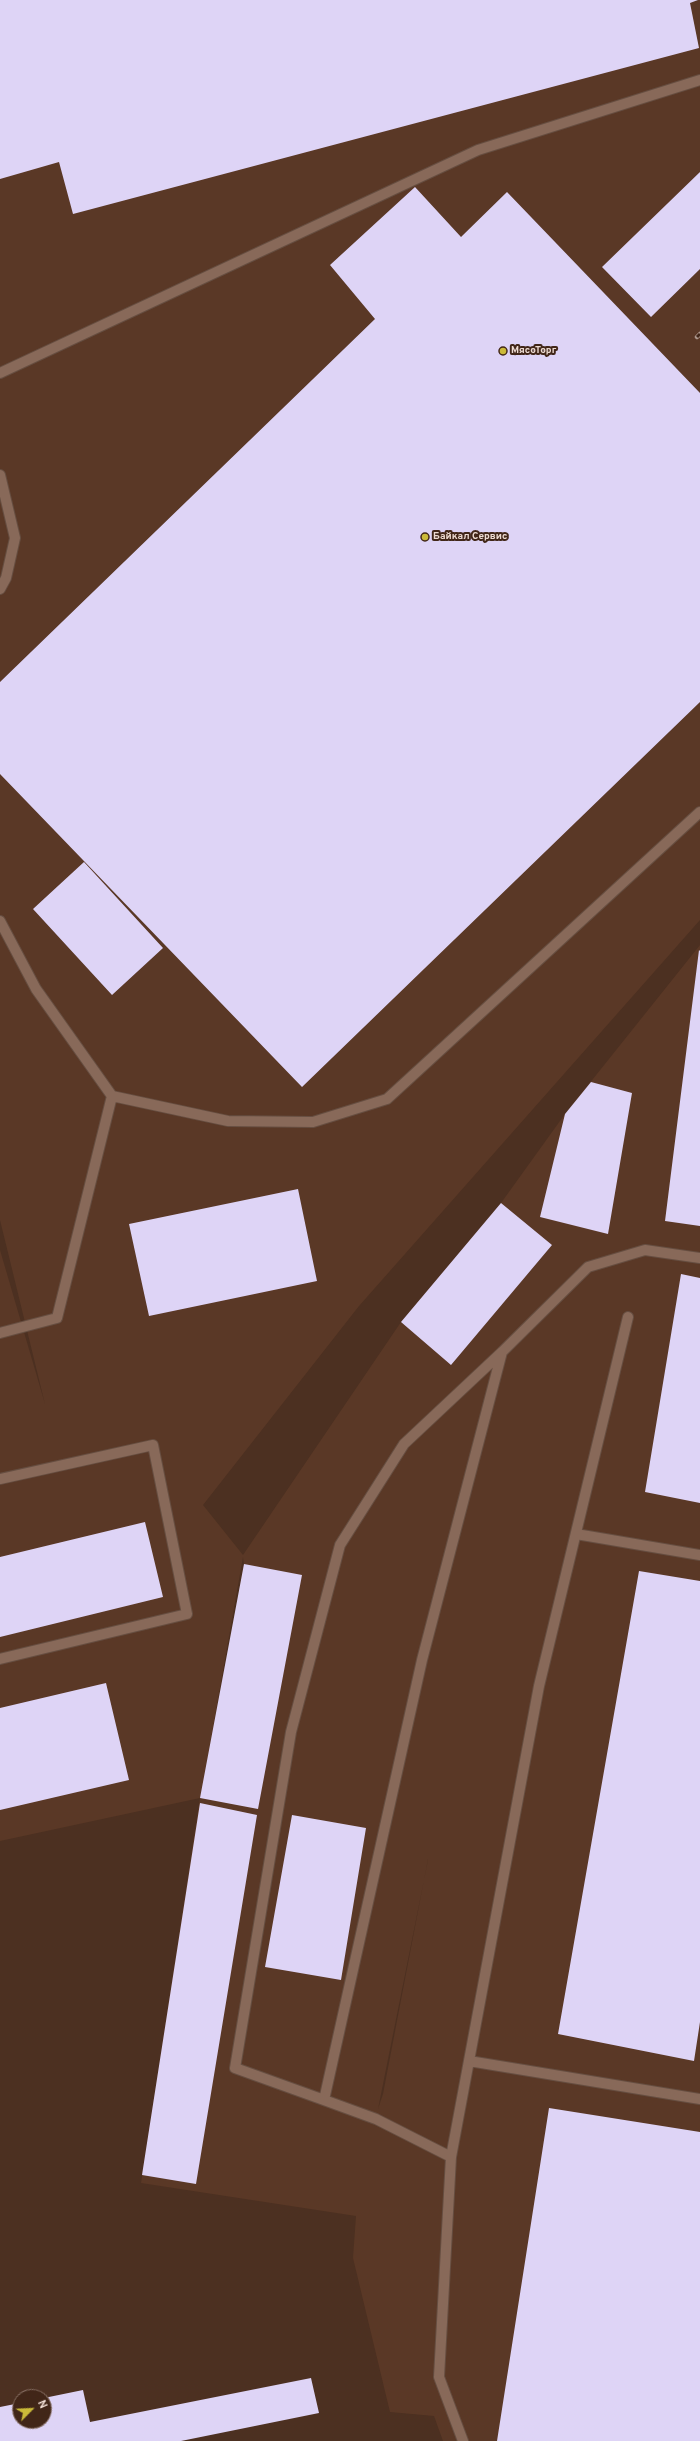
<!DOCTYPE html>
<meta charset="utf-8">
<style>
body{margin:0}
#map{position:relative;width:700px;height:2441px;overflow:hidden;background:#4c3021;font-family:Overpass,sans-serif}
canvas{display:block}
.north{position:absolute;left:12px;top:2389px;width:40px;height:40px;box-sizing:border-box;background:#412618;border:1px solid #866e62;border-radius:50%;rotate:66deg;font-size:11px;font-weight:700;line-height:16px;text-align:center;color:#eddbd2}
.north::after{content:'';display:block;margin:auto;width:14px;height:18px;background:#cbba39;clip-path:polygon(50% 0,100% 100%,50% 72%,0 100%)}
</style>
<div id="map">
<canvas width="700" height="2441"></canvas>
<div class="north">N</div>
</div>
<script>
const ctx = document.querySelector('canvas').getContext('2d');
ctx.lineJoin = 'round';
function fill(path, color) { ctx.fillStyle = color; ctx.fill(path, 'evenodd'); }
function trace(path, color, width, dash) { ctx.strokeStyle = color; ctx.lineWidth = width; ctx.lineCap = dash ? 'butt' : 'round'; ctx.setLineDash(dash || []); ctx.stroke(path); }
function label(font, color, halo, rows, align = 'center') {
  ctx.font = font + ' Overpass,sans-serif'; ctx.lineWidth = 4; ctx.setLineDash([]); ctx.textBaseline = 'middle'; ctx.strokeStyle = halo; ctx.fillStyle = color; for (const [text, x, y, turn = 0] of rows) {
    ctx.save(); ctx.translate(x, y); ctx.rotate((+turn || 0) * Math.PI / 180); ctx.textAlign = isNaN(turn) ? turn : align; if (halo) ctx.strokeText(text, 0, 0); ctx.fillText(text, 0, 0); ctx.restore();
  }
}
fill(new Path2D(`
 M0,0H700V920L359,1306L203,1505L243,1555L401,1322L501,1203L565,1114L700,945V2441H443L434,2416L390,2412L353,2258L356,2216L141,2183L200,1798L0,1841V1250L45,1404L0,1220ZM243,1557L244,1564L209,1750ZM428,1859L383,2094L378,2109L428,1860Z`), '#5a3826');
fill(new Path2D(`
 M0,0H698L690,3L699,48L73,214L59,162L0,179Z
 M700,172V269L651,317L602,267Z
 M415,187L461,237L507,192L700,393V702L302,1087L0,774V682L375,319L330,265Z
 M84,862L163,948L112,995L33,909Z
 M699,950L700,951V1226L665,1221Z
 M591,1082L632,1093L608,1234L540,1217L565,1114Z
 M298,1189L317,1281L149,1316L129,1224Z
 M501,1203L552,1245L451,1365L401,1322Z
 M681,1274L700,1278V1503L645,1492Z
 M145,1522L163,1597L0,1637V1557Z
 M244,1564L302,1575L258,1809L200,1798Z
 M639,1571L700,1581V2022L694,2061L558,2034Z
 M106,1683L129,1780L0,1810V1708Z
 M200,1803L257,1815L196,2184L142,2175Z
 M292,1815L366,1828L341,1980L265,1967Z
 M549,2108L700,2132V2441H497Z
 M311,2378L319,2413L181,2441H0V2407L20,2403V2421H44V2398L83,2390L90,2422Z`), '#ded4f6');
const lane = new Path2D(`
 M0,373L478,150L700,80
 M0,475L15,538L6,578L0,589
 M0,921L36,989L112,1096L57,1318L0,1333
 M112,1096L228,1121L313,1122L387,1099L700,812
 M0,1479L153,1445L187,1614L0,1659
 M576,1534L700,1555
 M469,2061L700,2099
 M324,2100L235,2068L291,1732L340,1545L404,1444L502,1352
 M451,2157L539,1686L628,1317
 M463,2441L439,2377L451,2157L376,2119L324,2100L422,1660L502,1352L588,1267L645,1250L700,1258`);
trace(lane, '#664e41', 12);
trace(lane, '#886959', 10);
const rail = new Path2D(`
 M697,337L700,334`);
trace(rail, '#ac968b', 4.5);
trace(rail, '#412618', 3, [9]);
for (const [x, y, r, color] of [
 [503,351,4,"#cbba39"],
 [425,537,4,"#cbba39"]
]) { const dot = new Path2D(); dot.arc(x, y, r, 0, 2 * Math.PI); ctx.fillStyle = color; ctx.fill(dot); trace(dot, '#412618', 1.5); }
label('bold 10px', '#eddbd2', '#412618', [
 ["МясоТорг",511,351],
 ["Байкал Сервис",433,537]
], 'left');
</script>
